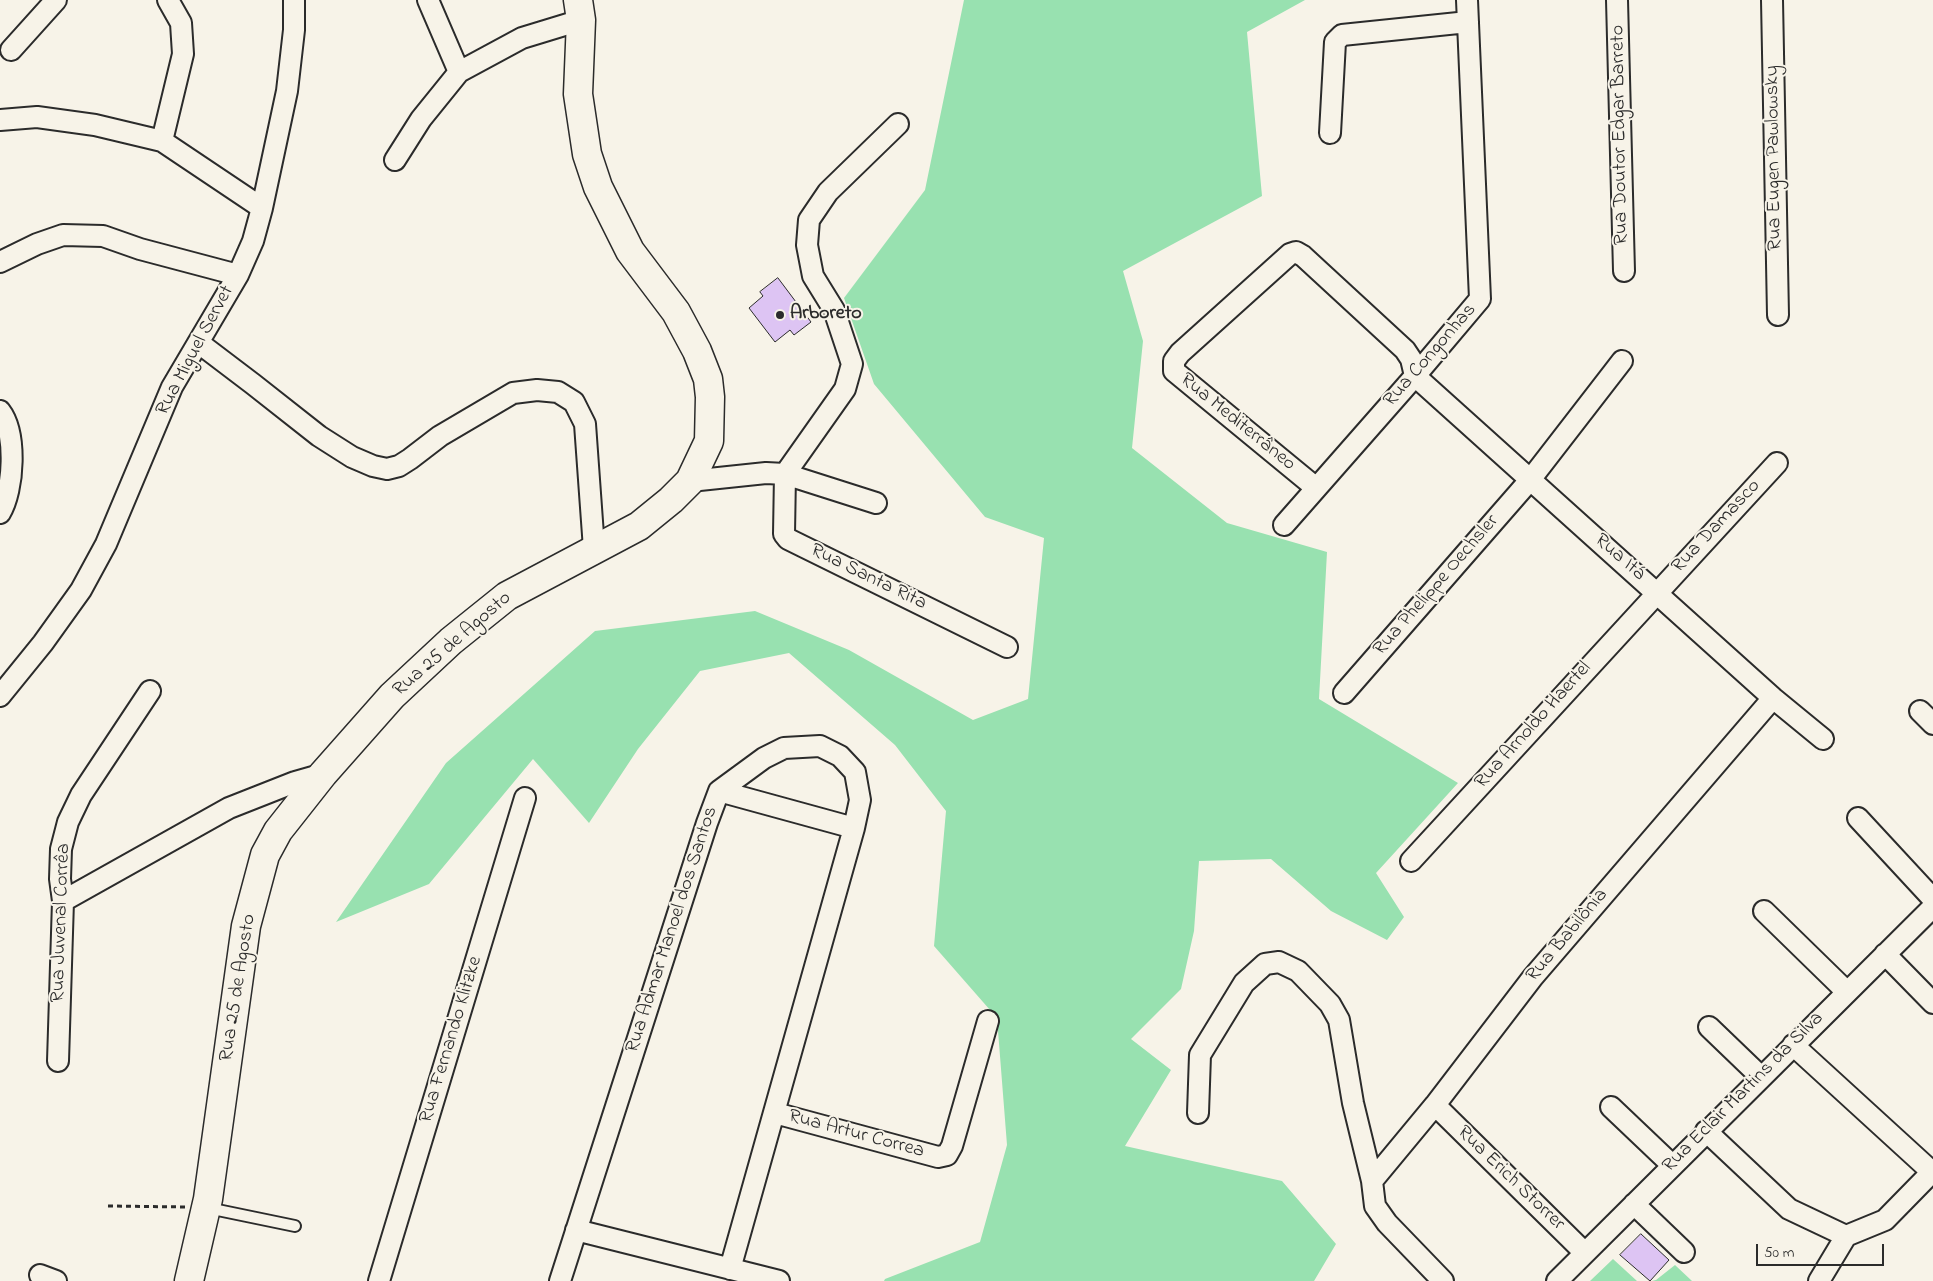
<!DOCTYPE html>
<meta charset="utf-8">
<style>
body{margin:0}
#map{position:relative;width:1933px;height:1281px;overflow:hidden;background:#f7f3e8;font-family:"Indie Flower",sans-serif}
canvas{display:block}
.scale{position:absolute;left:1756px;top:1244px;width:128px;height:22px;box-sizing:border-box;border:2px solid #2b2b2b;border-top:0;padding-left:6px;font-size:15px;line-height:18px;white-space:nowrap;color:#2b2b2b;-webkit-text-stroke:4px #f7f3e8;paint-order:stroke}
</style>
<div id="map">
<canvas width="1933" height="1281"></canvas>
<div class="scale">50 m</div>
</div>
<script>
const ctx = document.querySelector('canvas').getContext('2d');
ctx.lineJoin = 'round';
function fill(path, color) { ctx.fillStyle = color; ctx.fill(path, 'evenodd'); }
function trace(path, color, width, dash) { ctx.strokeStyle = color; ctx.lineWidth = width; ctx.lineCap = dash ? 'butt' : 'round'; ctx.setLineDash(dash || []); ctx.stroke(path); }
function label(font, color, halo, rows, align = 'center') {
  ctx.font = font + ' "Indie Flower",sans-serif'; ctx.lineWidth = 4; ctx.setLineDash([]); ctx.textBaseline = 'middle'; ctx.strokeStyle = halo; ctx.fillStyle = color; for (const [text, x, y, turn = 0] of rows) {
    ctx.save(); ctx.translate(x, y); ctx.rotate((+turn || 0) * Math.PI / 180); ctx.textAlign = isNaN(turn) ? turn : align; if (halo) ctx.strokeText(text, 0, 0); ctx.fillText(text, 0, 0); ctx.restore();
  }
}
fill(new Path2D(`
 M964,0H1305L1247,32L1262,196L1123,271L1143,341L1132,448L1227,523L1327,552L1319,699L1458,783L1376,873L1404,917L1387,940L1331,911L1271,859L1199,861L1194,931L1181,989L1131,1039L1171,1070L1125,1146L1282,1181L1336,1244L1314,1281H884L885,1279L980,1242L1007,1145L997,1018L934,946L946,811L895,745L789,653L700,671L638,749L589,823L533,759L429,884L336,922L446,763L595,631L755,611L849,650L973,720L1028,699L1044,538L985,517L874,384L844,298L925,190Z
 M1613,1259L1637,1281H1590Z
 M1675,1265L1692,1281H1652L1656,1280Z`), '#98e1b0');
const building = new Path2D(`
 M778,278L811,322L794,335L790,330L775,342L749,308L763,296L760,292Z
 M1641,1234L1669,1260L1650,1281L1620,1255Z`);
fill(building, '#ddc4f3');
trace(building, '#2b2b2b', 1);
const lane = new Path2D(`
 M208,1208L295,1226`);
const street = new Path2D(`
 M428,0L459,72
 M1617,0L1624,271
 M1772,0L1778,315
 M11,50L56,0
 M0,120L37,117L95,125L162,141L262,208
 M898,124L828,192L809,220L807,245L813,276L834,310L852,364L845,389L785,474L784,534L788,539L1007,647
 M1330,133L1335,42L1342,35L1468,22
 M162,141L183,54L181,23L168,0
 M395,160L421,119L459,72L522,38L581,20
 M0,262L37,244L63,235L103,236L140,249L238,275
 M199,343L253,384L319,436L352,457L373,466L387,469L399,466L410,459L440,436L513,393L537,390L558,392L574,402L585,424L594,549
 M0,411C17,433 14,490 0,513
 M690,481L766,473L785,474L876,503
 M1315,487L1174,371V361L1180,353L1290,254L1296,252L1303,256L1405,350L1411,359L1415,376L1773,698L1823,739
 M1284,525L1415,376L1480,299L1467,0
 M1344,693L1530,480L1622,361
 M0,696L43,643L81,590L106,544L172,387L238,275L253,241L262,208L287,91L294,30V0
 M1920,711L1933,724
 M719,791L854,828
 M1858,818L1933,899
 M1411,861L1777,463
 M63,901L229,808L295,782L323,774
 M1764,911L1847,992
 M1885,954L1933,1003
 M1709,1027L1761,1077
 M1793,1045L1932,1172
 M58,1061L63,901L60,879L61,849L68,822L81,795L150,691
 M1435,1105L1585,1253
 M1611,1107L1672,1165
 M775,1113L938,1157L947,1155L952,1146L988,1021
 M1198,1113L1200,1055L1244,983L1265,964L1279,962L1298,971L1330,1004L1339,1020L1353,1103L1372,1181L1375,1206L1387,1223L1443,1281
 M1706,1131L1789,1209L1846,1236
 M1372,1181L1435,1105L1533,977L1773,698
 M1634,1204L1684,1252
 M576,1230L779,1281
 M1846,1236L1885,1220L1933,1171
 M40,1275L56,1281
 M379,1281L525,798
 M560,1281L707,823L719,791L764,758L784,748L820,746L840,756L855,772L860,800L854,828L730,1269
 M1557,1281L1933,907
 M1819,1281L1846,1236`);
const secondary = new Path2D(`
 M189,1281L208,1199L246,926L265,855L278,831L323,774L392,696L451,641L507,596L639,526L671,500L690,481L709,441L710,397L708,379L697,351L676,312L630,251L598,187L587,154L578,94L581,20L578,0`);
trace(lane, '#2b2b2b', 14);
trace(street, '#2b2b2b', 24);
trace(secondary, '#2b2b2b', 31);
trace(new Path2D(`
 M108,1206L186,1207`), '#2b2b2b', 3, [5, 4]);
trace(lane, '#f7f3e8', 10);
trace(street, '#f7f3e8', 20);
trace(secondary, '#f7f3e8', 28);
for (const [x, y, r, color] of [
 [780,315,5,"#2b2b2b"]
]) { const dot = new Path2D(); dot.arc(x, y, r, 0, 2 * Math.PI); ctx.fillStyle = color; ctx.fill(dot); trace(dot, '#f7f3e8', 2); }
label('20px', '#2b2b2b', '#f7f3e8', [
 ["Rua Doutor Edgar Barreto",1621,135,-91],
 ["Rua Eugen Pawlowsky",1775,158,-91],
 ["Rua Miguel Servet",196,351,-62],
 ["Rua Congonhas",1431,356,-49],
 ["Rua Mediterrâneo",1237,423,39],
 ["Rua Damasco",1717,527,-47],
 ["Rua Itá",1619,558,41],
 ["Rua Santa Rita",868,578,26],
 ["Rua Phelippe Oechsler",1437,586,-49],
 ["Rua 25 de Agosto",453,645,-41],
 ["Rua Arnoldo Haertel",1534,726,-48],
 ["Rua Juvenal Corrêa",62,923,-88],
 ["Rua Admar Manoel dos Santos",673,930,-72],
 ["Rua Babilônia",1568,936,-50],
 ["Rua 25 de Agosto",239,988,-81],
 ["Rua Fernando Klitzke",452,1040,-73],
 ["Rua Eclair Martins da Silva",1744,1093,-45],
 ["Rua Artur Correa",856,1135,15],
 ["Rua Erich Storrer",1510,1179,44]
]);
label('bold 20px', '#2b2b2b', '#f7f3e8', [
 ["Arboreto",790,315]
], 'left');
</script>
